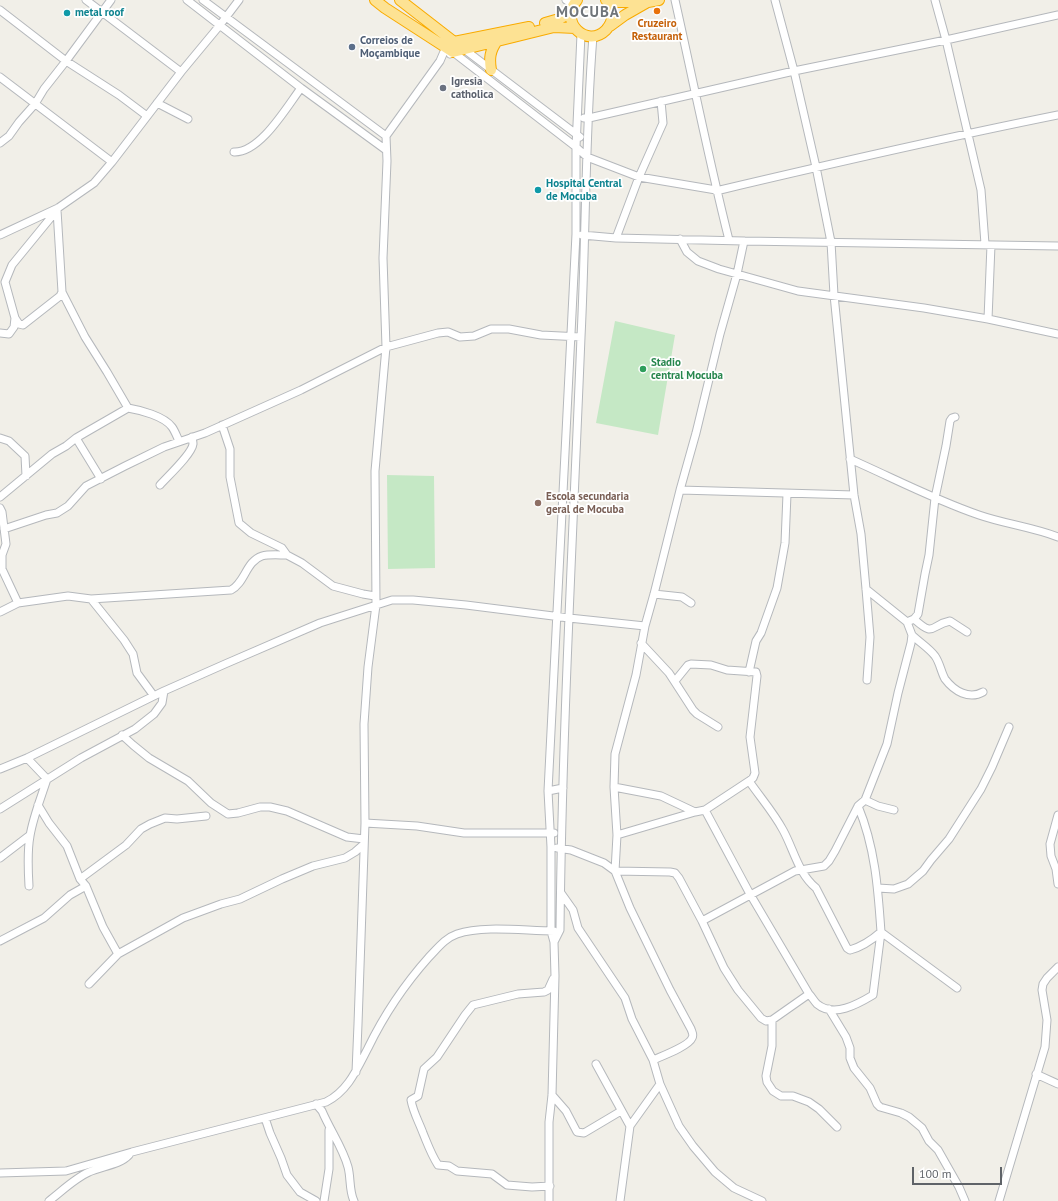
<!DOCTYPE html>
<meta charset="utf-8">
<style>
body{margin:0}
#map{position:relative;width:1058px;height:1201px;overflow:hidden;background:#f1efe8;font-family:"PT Sans",sans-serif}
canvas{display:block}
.scale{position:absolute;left:912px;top:1167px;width:90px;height:18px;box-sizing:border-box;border:2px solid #5f6368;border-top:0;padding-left:5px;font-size:12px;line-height:14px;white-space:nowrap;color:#5f6368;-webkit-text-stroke:3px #fff;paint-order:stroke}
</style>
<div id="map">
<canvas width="1058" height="1201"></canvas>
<div class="scale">100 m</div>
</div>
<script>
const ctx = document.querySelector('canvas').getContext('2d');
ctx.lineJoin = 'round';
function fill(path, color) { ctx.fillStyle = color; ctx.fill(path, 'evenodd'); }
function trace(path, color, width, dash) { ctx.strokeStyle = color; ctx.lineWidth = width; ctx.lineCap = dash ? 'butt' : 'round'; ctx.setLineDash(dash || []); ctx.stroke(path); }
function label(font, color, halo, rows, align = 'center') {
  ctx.font = font + ' "PT Sans",sans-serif'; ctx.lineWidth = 3.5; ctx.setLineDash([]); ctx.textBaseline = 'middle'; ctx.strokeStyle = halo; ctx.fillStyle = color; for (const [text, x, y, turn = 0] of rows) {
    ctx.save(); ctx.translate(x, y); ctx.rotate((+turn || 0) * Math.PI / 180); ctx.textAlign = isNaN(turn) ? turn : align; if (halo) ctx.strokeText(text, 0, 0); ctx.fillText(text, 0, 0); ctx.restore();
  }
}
fill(new Path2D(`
 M615,321L675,335L658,435L596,423Z
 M387,475L434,476L435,568L388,569Z`), '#c5e8c5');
const minor = new Path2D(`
 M86,0L181,72
 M187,0L301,88L386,150
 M203,0L386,136
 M566,0L573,5
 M675,0C693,80 709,161 729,240
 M775,0L794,71L816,167L831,242L834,295L854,495L861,534L866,589L870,637L867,680
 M935,0L946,40L981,190L985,244
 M0,10L66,61L119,95L147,116
 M464,49L580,137
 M450,54L453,52L576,147L587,157L639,177L716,190
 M0,77L112,162
 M157,103L188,119
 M584,118H589L794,71L946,40L1058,15
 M0,143L9,136L19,122L35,104L44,89L66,61L111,0
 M234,152C260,153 286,108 301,88
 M716,191C830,164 944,138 1058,115
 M58,208L57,210L62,292L85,337L107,372L128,408C140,410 164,416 172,427C175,431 177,437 179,441
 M0,235L58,208L94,183L112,162L181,72L220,25L239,0
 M582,235L616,238L744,241L1058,246
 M616,238L639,177L663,123L661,101
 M680,239L687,252L698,261L719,269L798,291L924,308L988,319L1058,334
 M744,241L737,274L720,334L696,433L680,490L654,594L645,626L636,675L615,754L614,787L661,796L695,812L705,810L750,894L809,994C812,997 814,1001 817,1004C834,1018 858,1004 873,995L881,932L957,988
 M15,318L19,324L23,325L60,296L62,292
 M988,319L991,245
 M0,333L9,334L14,327L15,318L5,282L12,265L57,210
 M222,425L230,449V477L239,523L251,533L282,548L287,555L302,563L333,586L363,594L375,596
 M0,438L9,441L25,456L26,476
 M76,438L128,408
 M850,459C893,478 935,500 979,515C1005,524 1032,527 1058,537
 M160,485C167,477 192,454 193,444C193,441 192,439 192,437
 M680,490L854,495
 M0,497L52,454L66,446L76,438L101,479
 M0,508L2,512L6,544L2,555V569L18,603L0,612
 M4,529L46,515L57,513L68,506L86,486L125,466L164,447L205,433L301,390L386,347L438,333L448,332L460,337L474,336L491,329H509L541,335L581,337
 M866,589L907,622L914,619L918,614L925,574L929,555L935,498L946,446L950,421L952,418L955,417
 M654,594L682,597L691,603
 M91,599L231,590C245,583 246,561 262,556C269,554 279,555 287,555
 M18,603L68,596L91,599L124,640L133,654L137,673L154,696
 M914,619C935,638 930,625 950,621L967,632
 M912,635C919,642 929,648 935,656C940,663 941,672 945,679C954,691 969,700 983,692
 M641,643L669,673L693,710L697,714L718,727
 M749,672L756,641L761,633L777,588L785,543L787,494
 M675,681L688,665L691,664L711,665L727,670L756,672L757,676L750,737L755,773L753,778L749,781L705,810
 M122,735L133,745L149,758L188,781L211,803L228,814L238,813L260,807H270L287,811L347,837L364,839
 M27,758L47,779C41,798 33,817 30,836C27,852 28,869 29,886
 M0,769L27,758L164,691L225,664L320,623L392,600H413L466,605L569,618L645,626
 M749,781C760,797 774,813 783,830C794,850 798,873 816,888L847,948L850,950C861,947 873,939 881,932C878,888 875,847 858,806L865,800L878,806L894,810
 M614,787L617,835L615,871L670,872L675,873L679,878L702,921L795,871L824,866L829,861L835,851L858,806
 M548,791L563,788
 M865,800L887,744L898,693L911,643L912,635L907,622
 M0,809L81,758L135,729L154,714L162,703L164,691
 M1058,815L1050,844L1051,856L1056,869L1058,884
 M365,823L417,826L464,833H554
 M617,835L695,812
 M557,848L571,850L604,863L615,871L630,908L670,990L691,1029C692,1032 694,1035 692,1038C689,1046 662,1056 653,1060
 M0,858L30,835
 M80,879L126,845L141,829L150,824L165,818L177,819L206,816
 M86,886L103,927L118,954
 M878,888L894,889L908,884L923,871L931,860L949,839L981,789L992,767L1009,727
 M561,893L573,910L578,928L625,998L632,1019L653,1060L660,1084
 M702,921L724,968L738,990L761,1018L766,1021L772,1020L809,994
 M0,941L44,918L70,895L86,886L80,879L67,846L49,823L38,805
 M554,942L560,930C562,733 573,535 581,337C586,237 585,136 593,36
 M89,984L118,954L183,918L221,904L240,899L282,879L313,866L345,858L355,852L363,845
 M829,1009L846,1037L850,1048V1058L854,1068L870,1088L877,1104L880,1107L901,1113L909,1117L922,1128L929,1141L938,1150L959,1187L965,1201
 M772,1020V1046L766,1076L767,1082L773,1091L781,1096H793L809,1102L819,1109L837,1127
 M596,1064L630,1126
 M356,1072L358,1024L365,823L364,724L368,667L376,605L375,471L386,347L383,258L387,161L386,136L440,61L446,47
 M1036,1074L1058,1084
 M552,1095L566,1111L577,1132L584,1133L621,1111
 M316,1104L322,1111C330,1130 343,1148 348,1167C351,1178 349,1191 354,1201
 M265,1118L270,1133L281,1158L287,1175L300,1192L316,1201
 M0,1173L66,1171L132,1152L326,1102C348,1091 357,1069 368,1048C384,1015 404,985 429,957C437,949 445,938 457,934C484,925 525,931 554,931
 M550,1186L532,1187L507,1185L492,1174L457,1171L449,1166L438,1165C431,1154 428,1145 423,1133C419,1122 413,1112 411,1100L418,1096L424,1069L437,1057L465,1015L473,1005L518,994L544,992L548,990L553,979
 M49,1201C62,1191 75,1178 89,1172C102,1166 120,1165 129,1155
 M324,1201L329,1169V1130
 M549,1201V1122L552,1095L555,976L554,942L551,931V847L548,791L576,234V147L581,34
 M620,1201L630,1126L660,1084L679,1126L693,1146L715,1172L734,1188L762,1201
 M999,1201L1045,1047L1047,1020L1042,990L1043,984L1047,978L1058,967`);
const highway = new Path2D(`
 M375,0L385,8L453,52L554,27L575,28
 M400,0L458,45
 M577,0C558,22 587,49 606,30C609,26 612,23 612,17C613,11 610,4 606,0
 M608,2H648L659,0
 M545,23L559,19L570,13
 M610,26L625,15L646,3
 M446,47L454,42L529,27
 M491,70C489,58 490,51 497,41`);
trace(minor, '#b5b8bc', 9);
trace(highway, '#f9ab00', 12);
trace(minor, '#fff', 7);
trace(highway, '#fde293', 10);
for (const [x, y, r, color] of [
 [657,11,4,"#e8710a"],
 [67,13,4,"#0f9aa8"],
 [352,47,4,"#5c6f8a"],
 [443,88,4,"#6b7280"],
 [538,190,4,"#0f9aa8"],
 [643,369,4,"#2e9e5b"],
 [538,503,4,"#8d6e63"]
]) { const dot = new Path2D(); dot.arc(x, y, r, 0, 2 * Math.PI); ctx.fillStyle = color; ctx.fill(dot); trace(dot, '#fff', 1.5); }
label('bold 11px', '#0d838f', '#fff', [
 ["metal roof",75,13],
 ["Hospital Central",546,184],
 ["de Mocuba",546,197]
], 'left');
label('bold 11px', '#c56008', '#fff', [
 ["Cruzeiro",657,24],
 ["Restaurant",657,37]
]);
label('bold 11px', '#4e5e75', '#fff', [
 ["Correios de",360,41],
 ["Moçambique",360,54]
], 'left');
label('bold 11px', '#5b616d', '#fff', [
 ["Igresia",451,82],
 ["catholica",451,95]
], 'left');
label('bold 11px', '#27864d', '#fff', [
 ["Stadio",651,363],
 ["central Mocuba",651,376]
], 'left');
label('bold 11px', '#785e54', '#fff', [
 ["Escola secundaria",546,497],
 ["geral de Mocuba",546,510]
], 'left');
ctx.letterSpacing = '1px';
label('bold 15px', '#70757a', '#fff', [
 ["MOCUBA",588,13]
]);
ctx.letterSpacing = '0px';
</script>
